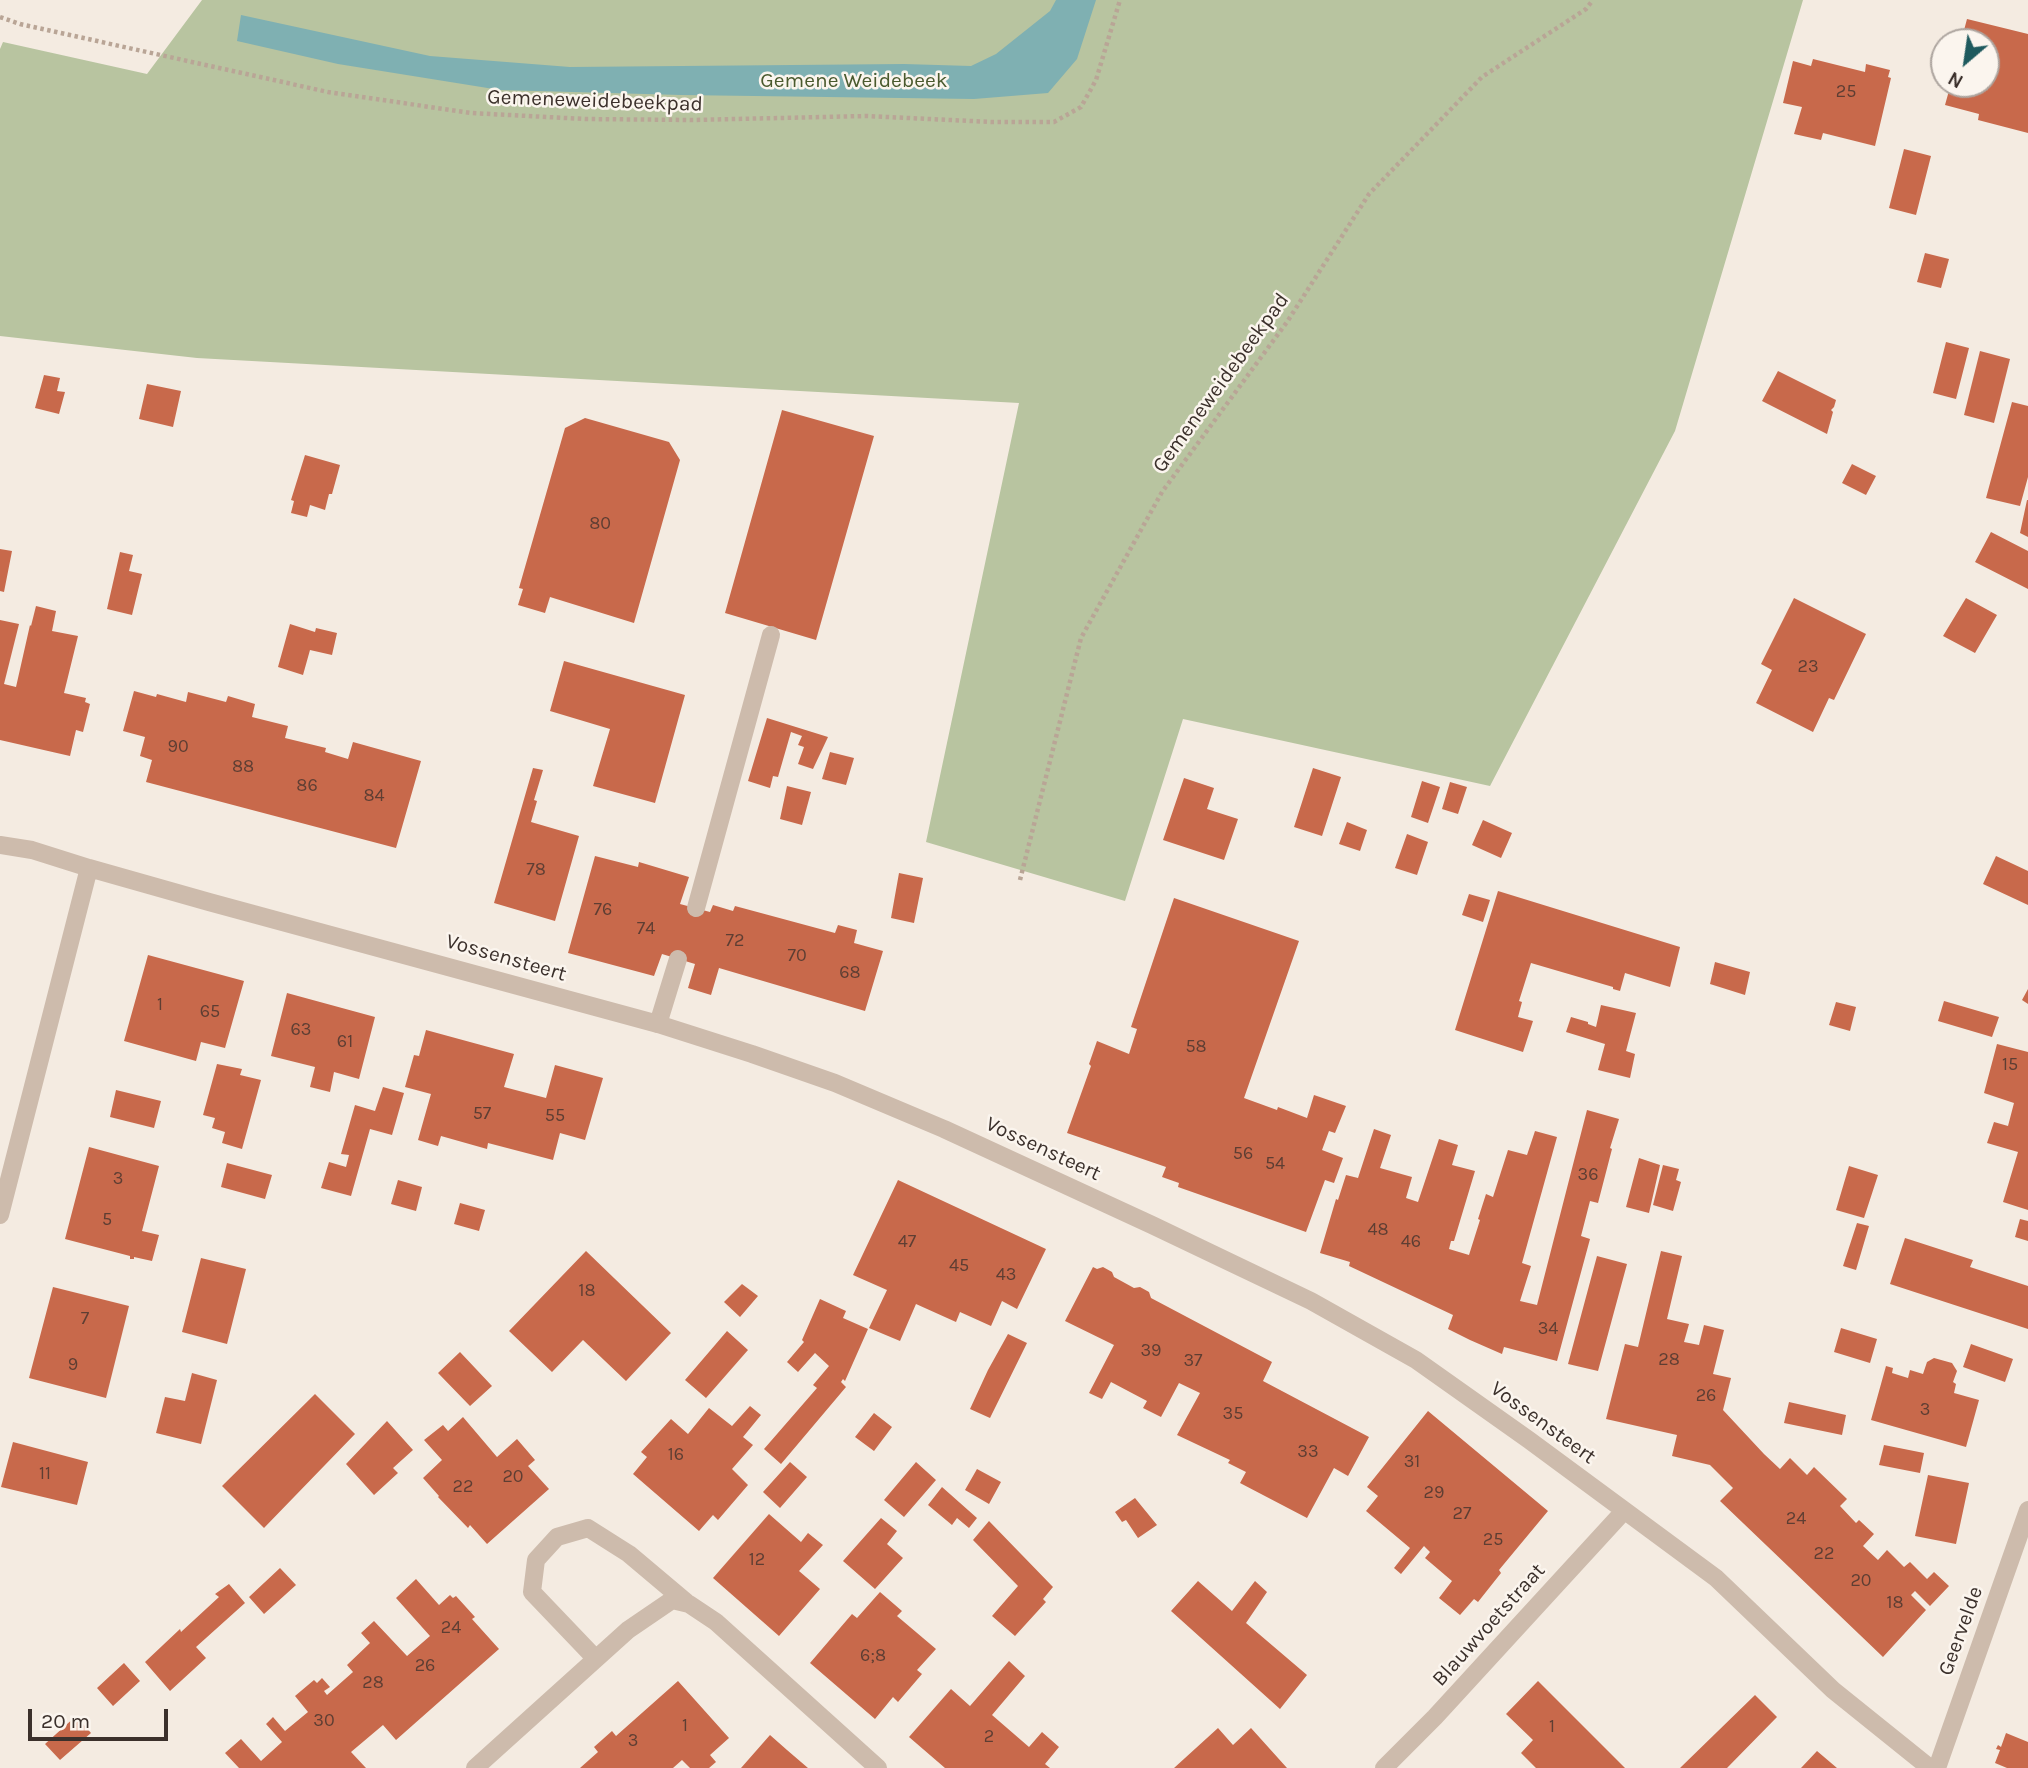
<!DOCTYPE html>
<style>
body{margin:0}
#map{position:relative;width:2028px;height:1768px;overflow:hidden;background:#f4ebe1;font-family:Karla,sans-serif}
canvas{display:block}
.north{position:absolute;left:1930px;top:28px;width:70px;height:70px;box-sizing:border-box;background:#fbf5ee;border:2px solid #aea6a0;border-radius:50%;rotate:209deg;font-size:19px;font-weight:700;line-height:28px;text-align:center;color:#3b302b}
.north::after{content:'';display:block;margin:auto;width:24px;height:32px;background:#1f5a5e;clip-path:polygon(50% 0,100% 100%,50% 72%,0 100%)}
.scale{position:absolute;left:28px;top:1709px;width:140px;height:32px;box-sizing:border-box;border:4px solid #3b302b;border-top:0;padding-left:9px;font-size:21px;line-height:24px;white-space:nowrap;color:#3b302b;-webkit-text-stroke:5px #fbf5ee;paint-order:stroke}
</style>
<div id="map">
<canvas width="2028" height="1768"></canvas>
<div class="north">N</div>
<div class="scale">20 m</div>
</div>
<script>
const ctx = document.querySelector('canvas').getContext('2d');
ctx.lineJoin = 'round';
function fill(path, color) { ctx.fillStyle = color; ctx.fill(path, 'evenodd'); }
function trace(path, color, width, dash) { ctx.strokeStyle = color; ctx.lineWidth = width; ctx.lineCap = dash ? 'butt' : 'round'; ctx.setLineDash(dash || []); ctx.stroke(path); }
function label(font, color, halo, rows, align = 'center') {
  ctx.font = font + ' Karla,sans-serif'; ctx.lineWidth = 5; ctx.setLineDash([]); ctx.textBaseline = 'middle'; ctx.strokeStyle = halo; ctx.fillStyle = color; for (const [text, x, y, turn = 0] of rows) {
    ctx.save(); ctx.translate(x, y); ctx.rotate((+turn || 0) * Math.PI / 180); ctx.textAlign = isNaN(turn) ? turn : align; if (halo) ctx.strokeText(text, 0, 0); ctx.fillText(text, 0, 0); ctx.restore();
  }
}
fill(new Path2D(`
 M202,0H1803L1675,431L1490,786L1183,719L1125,901L926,842L1019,403L197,358L0,336V49L3,42L147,74Z`), '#b8c4a0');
fill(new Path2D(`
 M1056,0H1096L1077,59L1048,93L974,99L681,95L500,90L338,64L237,41L241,15L430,56L570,67L904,64L971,66L996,54L1050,11Z`), '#7fb0b2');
fill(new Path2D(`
 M1967,19L2028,34V133L1978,120L1979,114L1945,105L1950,87L1943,84H1986V42H1953L1955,32L1963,34Z
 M1813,59L1865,72L1866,64L1890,70L1888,77L1891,78L1875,146L1823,133L1821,140L1794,134L1802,107L1783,103L1793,61L1811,66Z
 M1904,149L1931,156L1916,215L1889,208Z
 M1925,253L1949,259L1941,288L1917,282Z
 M1946,342L1969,348L1956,399L1933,393Z
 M1980,351L2010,359L1994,423L1964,415Z
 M1778,371L1836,400L1834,407L1831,410L1833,412L1827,434L1762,401Z
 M44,375L60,378L57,391L65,392L59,414L35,408Z
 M147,384L181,391L173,427L139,419Z
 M2012,402L2028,406V477L2020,506L1986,498Z
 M782,410L874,436L816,640L725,613Z
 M585,418L669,442L680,460L634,623L550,597L545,613L518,605L523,589L519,588L565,428Z
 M305,455L340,465L332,494H329L325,510L310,505L307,517L291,513L294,501L291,500Z
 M1852,464L1876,476L1866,495L1842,483Z
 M2027,500H2028V537L2020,533Z
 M1991,532L2028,551V589L1975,562Z
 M0,549L12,551L4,592L0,591Z
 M120,552L133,555L129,571L142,574L132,615L107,609Z
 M1794,598L1866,634L1834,700L1829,698L1813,732L1756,703L1772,670L1761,664Z
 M1966,598L1997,615L1975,653L1943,636Z
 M36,606L56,611L52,631L78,636L64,693L86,698L85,702L90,704L83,732L76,730L70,756L0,740V620L19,624L4,684L16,687L30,625L31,626Z
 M290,624L315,632L316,628L337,633L332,655L310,650L303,675L278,667Z
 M564,661L685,695L655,803L593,786L610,729L550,711Z
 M134,691L156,697L157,694L186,702L188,692L226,702L228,696L255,704L252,717L288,726L285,738L326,748L325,752L348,759L353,742L421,761L396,848L146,782L152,760L140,756L145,737L123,731Z
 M767,718L828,737L813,769L798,764L804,747L798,745L802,736L791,732L778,777L773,776L770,788L748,781Z
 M830,752L854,758L846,785L822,779Z
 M533,768L543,770L534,800L537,801L531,822L579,836L555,921L494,903Z
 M1313,768L1341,777L1322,836L1294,827Z
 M1184,778L1214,788L1207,809L1238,819L1224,860L1163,840Z
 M1422,781L1440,787L1428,823L1411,817Z
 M1450,782L1467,787L1458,814L1442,809Z
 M787,786L811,792L802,825L780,819Z
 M1483,820L1512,833L1501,858L1472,845Z
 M1347,822L1367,830L1360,851L1339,844Z
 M1407,834L1428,842L1417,875L1395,868Z
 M595,856L638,867L639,862L689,877L680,904L710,912L713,905L733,911L735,906L835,933L838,925L857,930L854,943L883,951L865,1011L719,968L711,995L688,988L695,964L662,954L654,976L568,953Z
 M1996,856L2028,871V905L1983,884Z
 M899,873L923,878L914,923L891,918Z
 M1498,891L1680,947L1670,987L1625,973L1620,991L1613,989V987L1531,963L1519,1001L1522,1002L1518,1017L1533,1021L1523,1052L1455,1030Z
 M1469,894L1490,900L1483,922L1462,915Z
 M1174,898L1299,941L1244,1098L1277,1110L1278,1107L1307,1118L1314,1095L1346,1106L1335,1133L1329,1131L1322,1150L1343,1158L1334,1183L1325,1180L1306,1232L1178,1187L1179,1183L1162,1177L1166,1167L1067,1133L1091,1066L1089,1064L1097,1041L1129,1054L1137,1029L1131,1027Z
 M148,955L244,981L225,1048L201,1042L196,1061L124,1041Z
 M1715,962L1750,972L1745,995L1710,984Z
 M2028,989V1004L2022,1000Z
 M287,993L375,1017L359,1079L334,1072L330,1092L310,1087L315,1067L271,1056Z
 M1944,1001L1999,1017L1992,1037L1938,1021Z
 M1836,1002L1856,1007L1850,1031L1829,1025Z
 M1601,1005L1636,1013L1626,1051L1635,1054L1630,1078L1598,1070L1605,1044L1566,1032L1571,1017L1588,1022V1024L1596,1027Z
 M426,1030L514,1054L504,1087L546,1098L555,1065L603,1078L585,1140L560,1133L553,1160L488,1143L487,1149L441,1136L438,1146L418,1140L431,1094L405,1087L414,1055L419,1056Z
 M1997,1044L2028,1052V1210L2003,1202L2018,1152L1987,1143L1994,1122L2008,1126L2014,1103L1984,1093Z
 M217,1064L242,1069L240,1075L261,1080L242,1149L222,1143L225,1132L212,1128L215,1118L203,1115Z
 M383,1087L404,1093L392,1135L370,1129L351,1196L321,1188L329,1162L346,1167L349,1155L341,1154L355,1105L375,1111Z
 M116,1090L161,1101L154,1128L110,1117Z
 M1587,1110L1619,1119L1610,1148L1612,1149L1598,1203L1590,1201L1581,1236L1590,1239L1557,1361L1504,1347L1502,1354L1470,1340L1448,1329L1453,1315L1349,1266L1350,1262L1320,1253L1336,1199L1338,1200L1346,1175L1358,1178L1374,1129L1391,1135L1380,1168L1412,1177L1406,1198L1418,1202L1439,1139L1458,1145L1452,1165L1475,1171L1454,1241H1451L1449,1249L1469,1255L1480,1220L1478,1219L1486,1194L1493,1197L1508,1150L1527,1155L1535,1131L1557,1137L1522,1263L1531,1266L1520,1301L1537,1305Z
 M89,1147L159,1166L142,1231L159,1235L152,1261L134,1257V1259H130V1256L65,1239Z
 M1639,1158L1660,1165L1649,1213L1626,1207Z
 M227,1163L272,1175L265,1199L221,1187Z
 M1663,1165L1679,1169L1676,1180L1681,1182L1673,1211L1653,1205Z
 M1849,1166L1878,1175L1864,1218L1836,1210Z
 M398,1180L422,1187L416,1211L391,1204Z
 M898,1180L1046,1249L1017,1309L1002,1301L991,1326L960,1312L956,1322L916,1304L900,1341L869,1328L887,1290L853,1275Z
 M460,1203L485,1210L479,1231L454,1224Z
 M2020,1219L2028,1221V1241L2015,1237Z
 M1857,1223L1869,1226L1856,1270L1843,1266Z
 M1905,1238L1973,1260L1970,1267L2028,1286V1329L1890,1284Z
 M586,1251L671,1333L626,1381L583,1340L552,1372L509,1331Z
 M1661,1251L1682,1256L1667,1319L1689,1324L1684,1342L1699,1345L1704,1325L1724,1330L1713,1374L1731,1378L1723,1410L1764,1454L1780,1469L1790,1458L1807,1475L1814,1467L1847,1499L1840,1506L1856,1523L1859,1520L1874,1534L1863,1546L1878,1560L1887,1550L1904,1567L1910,1562L1927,1579L1934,1572L1949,1586L1930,1606L1915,1591L1911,1595L1926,1610L1883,1657L1720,1501L1733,1488L1710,1465L1672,1456L1677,1435L1606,1419L1625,1344L1638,1347Z
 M1597,1256L1627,1264L1598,1371L1568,1364Z
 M201,1258L246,1269L227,1344L182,1332Z
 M1093,1267L1097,1269L1103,1267L1112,1272L1114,1277L1134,1288L1140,1287L1149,1292L1151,1298L1272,1362L1263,1381L1369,1437L1348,1476L1334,1468L1307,1518L1240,1483L1246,1472L1228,1463L1230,1460L1177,1435L1200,1393L1179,1383L1161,1417L1143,1408L1147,1401L1111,1382L1102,1399L1089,1393L1114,1345L1065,1321Z
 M742,1284L758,1296L740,1317L724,1302Z
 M53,1287L129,1306L106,1398L29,1378Z
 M820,1299L846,1311L843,1318L868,1329L845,1381L843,1379L841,1382L846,1387L781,1464L764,1449L817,1388L813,1385L829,1366L815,1353L798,1372L787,1362L804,1342L802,1340Z
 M1841,1328L1877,1339L1870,1363L1834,1352Z
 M727,1331L748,1350L706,1398L685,1380Z
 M1008,1334L1027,1343L990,1418L970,1409L988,1370Z
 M1971,1344L2013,1359L2005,1382L1963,1367Z
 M460,1352L492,1386L470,1406L438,1373Z
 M1934,1358L1952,1363L1957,1371L1953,1382L1956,1384L1954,1393L1979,1400L1966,1447L1871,1420L1886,1366L1893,1368L1892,1373L1908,1378L1910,1370L1923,1374L1927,1362Z
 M192,1373L217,1380L201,1444L156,1433L165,1397L185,1401Z
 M315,1394L355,1434L264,1528L222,1486Z
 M1789,1402L1846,1415L1842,1435L1784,1423Z
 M750,1406L761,1415L743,1437L753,1445L732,1469L748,1485L718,1520L713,1515L699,1531L633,1474L647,1457L641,1452L671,1419L688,1434L709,1408L732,1426Z
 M1428,1411L1548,1511L1499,1570L1501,1573L1478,1602L1474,1599L1460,1615L1439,1598L1452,1581L1425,1558L1430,1552L1424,1546L1401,1574L1394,1568L1410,1548L1366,1511L1378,1496L1367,1487Z
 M874,1413L892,1427L874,1451L855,1437Z
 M463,1417L497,1457L517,1439L535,1460L528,1466L549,1489L487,1544L470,1525L468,1528L438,1497L439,1496L423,1478L442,1460L424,1440L443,1425L448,1431Z
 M387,1421L413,1450L393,1468L398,1473L374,1495L346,1464Z
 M13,1442L88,1462L77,1505L1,1487Z
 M1884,1445L1924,1453L1920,1473L1879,1465Z
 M790,1462L807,1477L780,1508L763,1492Z
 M916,1462L936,1480L904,1517L884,1500Z
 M977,1469L1001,1482L989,1504L965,1490Z
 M1928,1475L1969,1483L1956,1544L1915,1536Z
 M942,1487L977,1518L969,1528L957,1518L952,1525L928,1505Z
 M1135,1498L1157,1525L1138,1538L1126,1520L1122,1522L1115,1512Z
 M769,1514L801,1542L808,1533L823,1545L799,1571L820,1589L779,1636L713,1578Z
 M881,1518L897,1531L887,1544L903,1558L875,1589L843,1561Z
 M989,1521L1053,1587L1043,1599L1046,1602L1015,1636L992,1616L1018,1586L973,1540Z
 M280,1568L296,1585L264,1614L249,1597Z
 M416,1579L439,1605L450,1595L453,1598L456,1596L475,1617L472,1619L499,1649L396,1740L383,1725L351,1752L366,1768H239L225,1753L241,1739L261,1761L282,1742L266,1724L273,1717L285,1731L308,1712L295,1696L314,1680L317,1683L322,1678L330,1687L324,1691L327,1695L353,1672L347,1665L370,1643L361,1633L374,1621L407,1656L430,1636L396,1598Z
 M1198,1581L1232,1611L1255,1581L1267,1592L1246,1623L1307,1675L1280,1709L1171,1611Z
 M229,1584L245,1603L196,1647L206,1658L170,1691L145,1662L180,1629L181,1632L219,1597L215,1594Z
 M880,1592L902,1611L897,1616L936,1649L917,1670L922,1674L898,1702L893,1697L875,1719L810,1663L852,1614L857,1618Z
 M1009,1661L1025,1676L992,1715L1029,1747L1042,1732L1059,1747L1045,1764L1050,1768H945L909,1737L951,1689L970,1706Z
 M124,1663L140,1681L113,1706L97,1688Z
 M678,1681L729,1738L710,1755L716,1762L709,1768H690L682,1760L673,1768H580L598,1752L594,1747L612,1731L616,1736Z
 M1538,1681L1625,1768H1536L1521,1753L1533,1740L1506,1714Z
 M1755,1695L1777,1717L1727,1768H1680Z
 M76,1716L91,1733L60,1760L45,1744Z
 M1218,1728L1233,1745L1251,1728L1287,1768H1174Z
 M2006,1733L2028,1742V1768H2007L1995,1763L2000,1750L1996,1749L1998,1745L2001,1747Z
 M770,1735L787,1750L808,1768H741Z
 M1817,1751L1837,1768H1801Z`), '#c8694b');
trace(new Path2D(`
 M0,17L20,24L328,92L471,113L585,119L692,120L867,116L993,122H1054L1081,107L1096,80L1120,0
 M1020,880L1081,638L1162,492L1287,322L1369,194L1482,77L1586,9L1593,0`), '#b9a596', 4.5, [3.5, 3.5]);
trace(new Path2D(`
 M696,908L771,635
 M658,1024L678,959`), '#cdbbac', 18);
trace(new Path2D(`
 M0,845L32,850L89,868L209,902L658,1024L752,1054L835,1083L944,1129L1152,1225L1311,1301L1416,1360L1529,1440L1716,1578L1833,1690L1930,1768
 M0,1215L89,868
 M596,1659L532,1592L536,1560L557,1537L588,1528L629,1554L686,1602
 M475,1768L628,1630L672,1600L689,1604L716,1622L878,1768
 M1384,1768L1435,1717L1624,1511
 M1937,1768L2028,1510`), '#cdbbac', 18);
label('18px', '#5e3e33', null, [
 ["25",1846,92],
 ["80",600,524],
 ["23",1808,667],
 ["90",178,747],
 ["88",243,767],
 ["86",307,786],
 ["84",374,796],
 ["78",536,870],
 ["76",603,910],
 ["74",646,929],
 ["72",735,941],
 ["70",797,956],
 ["68",850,973],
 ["1",160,1005],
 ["65",210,1012],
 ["63",301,1030],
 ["61",345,1042],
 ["58",1196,1047],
 ["15",2010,1065],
 ["57",482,1114],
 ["55",555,1116],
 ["56",1243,1154],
 ["54",1275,1164],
 ["36",1588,1175],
 ["3",118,1179],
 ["5",107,1220],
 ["48",1378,1230],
 ["47",907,1242],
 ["46",1411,1242],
 ["45",959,1266],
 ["43",1006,1275],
 ["18",587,1291],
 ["7",85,1319],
 ["34",1548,1329],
 ["39",1151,1351],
 ["28",1669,1360],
 ["37",1193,1361],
 ["9",73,1365],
 ["26",1706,1396],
 ["3",1925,1410],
 ["35",1233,1414],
 ["33",1308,1452],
 ["16",676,1455],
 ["31",1412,1462],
 ["11",45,1474],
 ["20",513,1477],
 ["22",463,1487],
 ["29",1434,1493],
 ["27",1462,1514],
 ["24",1796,1519],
 ["25",1493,1540],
 ["22",1824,1554],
 ["12",757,1560],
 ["20",1861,1581],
 ["18",1895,1603],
 ["24",451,1628],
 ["6;8",873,1656],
 ["26",425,1666],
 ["28",373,1683],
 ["30",324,1721],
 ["1",685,1726],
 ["1",1552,1727],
 ["2",989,1737],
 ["3",633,1741]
]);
label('21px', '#4a5a2e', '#fbf5ee', [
 ["Gemene Weidebeek",854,81]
]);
label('21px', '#3b302b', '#fbf5ee', [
 ["Gemeneweidebeekpad",595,101,2],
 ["Gemeneweidebeekpad",1221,383,-54],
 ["Vossensteert",506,958,16],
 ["Vossensteert",1043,1149,25],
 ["Vossensteert",1543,1423,36],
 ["Blauwvoetstraat",1489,1625,-48],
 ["Geervelde",1961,1631,-70]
]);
</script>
